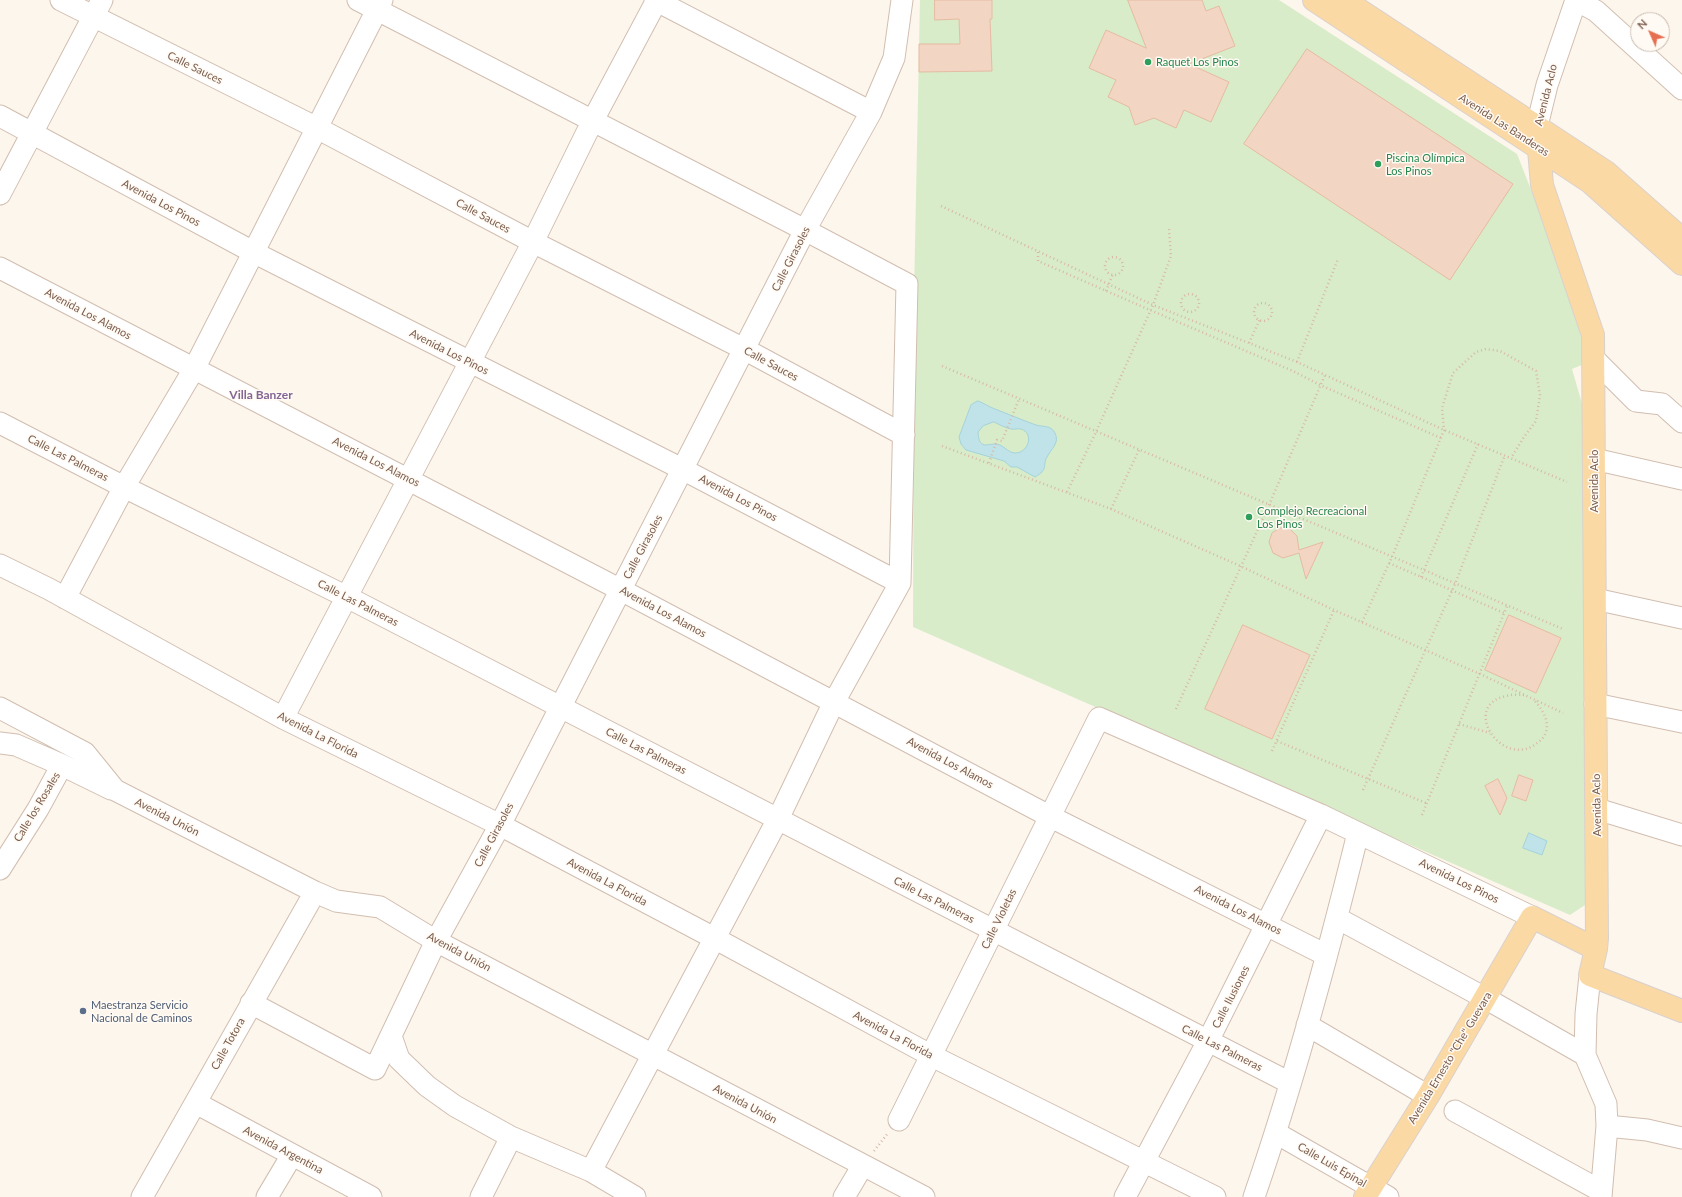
<!DOCTYPE html>
<meta charset="utf-8">
<style>
body{margin:0}
#map{position:relative;width:1682px;height:1197px;overflow:hidden;background:#fdf6ec;font-family:Lato,sans-serif}
canvas{display:block}
.north{position:absolute;left:1630px;top:12px;width:40px;height:40px;box-sizing:border-box;background:#fffaf3;border:1px solid #cabbb1;border-radius:50%;rotate:315deg;font-size:11px;font-weight:700;line-height:16px;text-align:center;color:#7a5c4d}
.north::after{content:'';display:block;margin:auto;width:14px;height:18px;background:#e76f51;clip-path:polygon(50% 0,100% 100%,50% 72%,0 100%)}
</style>
<div id="map">
<canvas width="1682" height="1197"></canvas>
<div class="north">N</div>
</div>
<script>
const ctx = document.querySelector('canvas').getContext('2d');
ctx.lineJoin = 'round';
function fill(path, color) { ctx.fillStyle = color; ctx.fill(path, 'evenodd'); }
function trace(path, color, width, dash) { ctx.strokeStyle = color; ctx.lineWidth = width; ctx.lineCap = dash ? 'butt' : 'round'; ctx.setLineDash(dash || []); ctx.stroke(path); }
function label(font, color, halo, rows, align = 'center') {
  ctx.font = font + ' Lato,sans-serif'; ctx.lineWidth = 3; ctx.setLineDash([]); ctx.textBaseline = 'middle'; ctx.strokeStyle = halo; ctx.fillStyle = color; for (const [text, x, y, turn = 0] of rows) {
    ctx.save(); ctx.translate(x, y); ctx.rotate((+turn || 0) * Math.PI / 180); ctx.textAlign = isNaN(turn) ? turn : align; if (halo) ctx.strokeText(text, 0, 0); ctx.fillText(text, 0, 0); ctx.restore();
  }
}
fill(new Path2D(`
 M920,0H1279L1517,154L1586,330L1584,364L1572,369L1583,407L1588,903L1570,915L913,627L914,294Z`), '#d8ecc9');
const water = new Path2D(`
 M978,401C984,403 989,407 995,409C1008,414 1022,420 1036,425C1043,427 1051,425 1055,433C1060,443 1051,449 1047,457C1042,466 1049,469 1035,477L1017,467H1011L1004,461L966,450L961,444L959,437L971,405ZM994,422C1000,425 1006,428 1011,429C1014,430 1018,428 1021,429C1034,433 1029,452 1016,453C1009,453 1006,448 1000,445C990,441 979,453 978,432L983,426Z
 M1529,833L1547,841L1542,855L1523,848Z`);
fill(water, '#bfe3e8');
trace(water, '#a5d3da', 1);
const building = new Path2D(`
 M935,0H992V19H990L992,71L919,72V44H960L959,19L935,20Z
 M1128,0H1202L1206,11L1219,6L1235,46L1189,64L1229,82L1211,122L1184,110L1176,128L1154,118L1135,125L1129,107L1108,97L1116,80L1089,68L1106,30L1146,48Z
 M1307,49L1513,184L1450,280L1244,144Z
 M1281,528L1290,529L1297,536L1299,550L1323,542L1306,579L1299,553L1283,558L1273,553L1269,542L1272,533Z
 M1509,615L1561,638L1536,693L1485,670Z
 M1243,625L1310,655L1272,739L1205,709Z
 M1519,775L1533,780L1526,801L1512,796Z
 M1498,779L1507,798L1500,815L1485,786Z`);
fill(building, '#f3d5c3');
trace(building, '#e6bba3', 1);
const minor = new Path2D(`
 M61,0L317,128L533,242L744,349L904,435
 M358,0L805,230L907,284L900,583L834,702L778,819L591,1171
 M655,0L871,112
 M1576,0L1596,11L1682,89
 M0,116L253,252L684,470L900,583
 M1537,126L1547,85L1576,0
 M0,194L102,0
 M0,268L621,590L1049,816L1326,955
 M1593,358L1636,401L1662,404L1682,422
 M0,423L124,487L347,597L1290,1083
 M1594,459L1682,479
 M0,565L49,589L283,718L500,825L716,939L932,1056L1215,1197
 M65,598L124,487L194,369L382,0
 M1595,599L1682,618
 M1595,704L1682,722
 M0,708L85,753L115,790L315,892L336,901L380,907L436,941L924,1197
 M283,718L533,242L592,122L657,0
 M0,743L16,745L62,765
 M1597,809L1682,835
 M0,869L38,809L62,765L111,789
 M1337,918L1485,998L1585,1055
 M1590,975L1586,1014L1585,1055L1606,1104L1607,1126L1601,1197
 M251,1003L375,1069L436,941L500,825L805,230L871,112L894,58L902,0
 M1307,1025L1428,1096
 M391,1036L399,1059L427,1086L455,1106L511,1137L591,1171L635,1197
 M196,1103L371,1197
 M1455,1111L1601,1191
 M899,1120L1099,718L1321,815L1532,917
 M1607,1126L1647,1130L1682,1138
 M1276,1133L1388,1197
 M142,1197L315,892
 M267,1197L292,1155
 M481,1197L511,1137
 M844,1197L863,1165
 M1125,1197L1208,1041L1321,815
 M1254,1197C1295,1078 1328,955 1358,833`);
const major = new Path2D(`
 M1314,0L1590,182L1682,264
 M1344,0L1606,172L1682,239
 M1537,126L1542,185L1593,335L1597,938L1596,949L1590,975L1682,1011
 M1365,1197L1428,1096L1532,917L1596,949`);
trace(minor, '#d1beb0', 23);
trace(major, '#dad1cd', 24);
trace(new Path2D(`
 M941,206L1153,305L1297,362L1444,430L1567,482
 M1038,252V261L1150,310L1293,371L1320,385L1441,438
 M1105 266a9 9 0 1 1 18 0a9 9 0 1 1-18 0Z
 M1106,291L1113,274
 M1181 303a9 9 0 1 1 18 0a9 9 0 1 1-18 0Z
 M1254 312a9 9 0 1 1 18 0a9 9 0 1 1-18 0Z
 M1249,343L1260,319
 M1297,362L1338,259
 M942,366L1563,629
 M942,446L1111,509L1238,565L1334,610L1480,674L1563,713
 M989,463L997,440L1002,441L1019,399
 M1067,492L1096,432L1153,305L1171,256L1169,228
 M1111,509L1139,450
 M1389,563L1504,613
 M1421,577L1478,444
 M1362,622L1392,557L1444,430L1442,408L1453,373L1476,352L1486,349L1500,351L1536,371L1540,395L1536,421L1524,437L1511,458
 M1524,695C1519,695 1512,694 1506,696C1462,705 1498,765 1533,746C1537,743 1542,740 1544,736C1552,723 1542,709 1534,700
 M1176,709L1269,505L1325,375
 M1459,724L1490,733
 M1277,741L1426,803
 M1272,751L1334,610
 M1363,790L1455,584L1505,455
 M1422,815L1507,606
 M874,1151L888,1133`), '#d9b8a5', 2.5, [1, 3]);
trace(minor, '#fff', 21);
trace(major, '#fbd9a5', 22);
for (const [x, y, r, color] of [
 [1148,62,4,"#2e9e5b"],
 [1378,164,4,"#2e9e5b"],
 [1249,517,4,"#2e9e5b"],
 [83,1011,4,"#5c6f8a"]
]) { const dot = new Path2D(); dot.arc(x, y, r, 0, 2 * Math.PI); ctx.fillStyle = color; ctx.fill(dot); trace(dot, '#fffaf3', 1.5); }
label('11px', '#27864d', '#fffaf3', [
 ["Raquet Los Pinos",1156,62],
 ["Piscina Olímpica",1386,158],
 ["Los Pinos",1386,171],
 ["Complejo Recreacional",1257,511],
 ["Los Pinos",1257,524]
], 'left');
label('11px', '#7a5c4d', '#fffaf3', [
 ["Calle Sauces",195,68,26],
 ["Avenida Aclo",1546,95,-76],
 ["Avenida Las Banderas",1504,125,33],
 ["Avenida Los Pinos",161,203,28],
 ["Calle Sauces",483,216,28],
 ["Calle Girasoles",791,259,-63],
 ["Avenida Los Alamos",88,314,28],
 ["Avenida Los Pinos",449,352,27],
 ["Calle Sauces",771,364,28],
 ["Calle Las Palmeras",68,458,27],
 ["Avenida Los Alamos",376,462,27],
 ["Avenida Aclo",1594,481,-90],
 ["Avenida Los Pinos",738,498,28],
 ["Calle Girasoles",643,547,-62],
 ["Calle Las Palmeras",358,603,27],
 ["Avenida Los Alamos",663,612,28],
 ["Avenida La Florida",318,735,27],
 ["Calle Las Palmeras",646,751,27],
 ["Avenida Los Alamos",950,763,28],
 ["Avenida Aclo",1597,805,-91],
 ["Calle los Rosales",37,807,-59],
 ["Avenida Unión",167,817,27],
 ["Calle Girasoles",494,835,-62],
 ["Avenida Los Pinos",1459,881,26],
 ["Avenida La Florida",607,882,28],
 ["Calle Las Palmeras",934,900,27],
 ["Avenida Los Alamos",1238,910,27],
 ["Calle Violetas",999,919,-64],
 ["Avenida Unión",459,952,28],
 ["Calle Ilusiones",1231,997,-63],
 ["Avenida La Florida",893,1035,28],
 ["Calle Totora",228,1044,-61],
 ["Calle Las Palmeras",1222,1048,27],
 ["Avenida Ernesto \"Che\" Guevara",1450,1058,-59],
 ["Avenida Unión",745,1104,28],
 ["Avenida Argentina",283,1150,28],
 ["Calle Luis Epinal",1332,1165,30]
]);
label('11px', '#4e5e75', '#fffaf3', [
 ["Maestranza Servicio",91,1005],
 ["Nacional de Caminos",91,1018]
], 'left');
label('bold 12px', '#846695', '#fffaf3', [
 ["Villa Banzer",261,395]
]);
</script>
